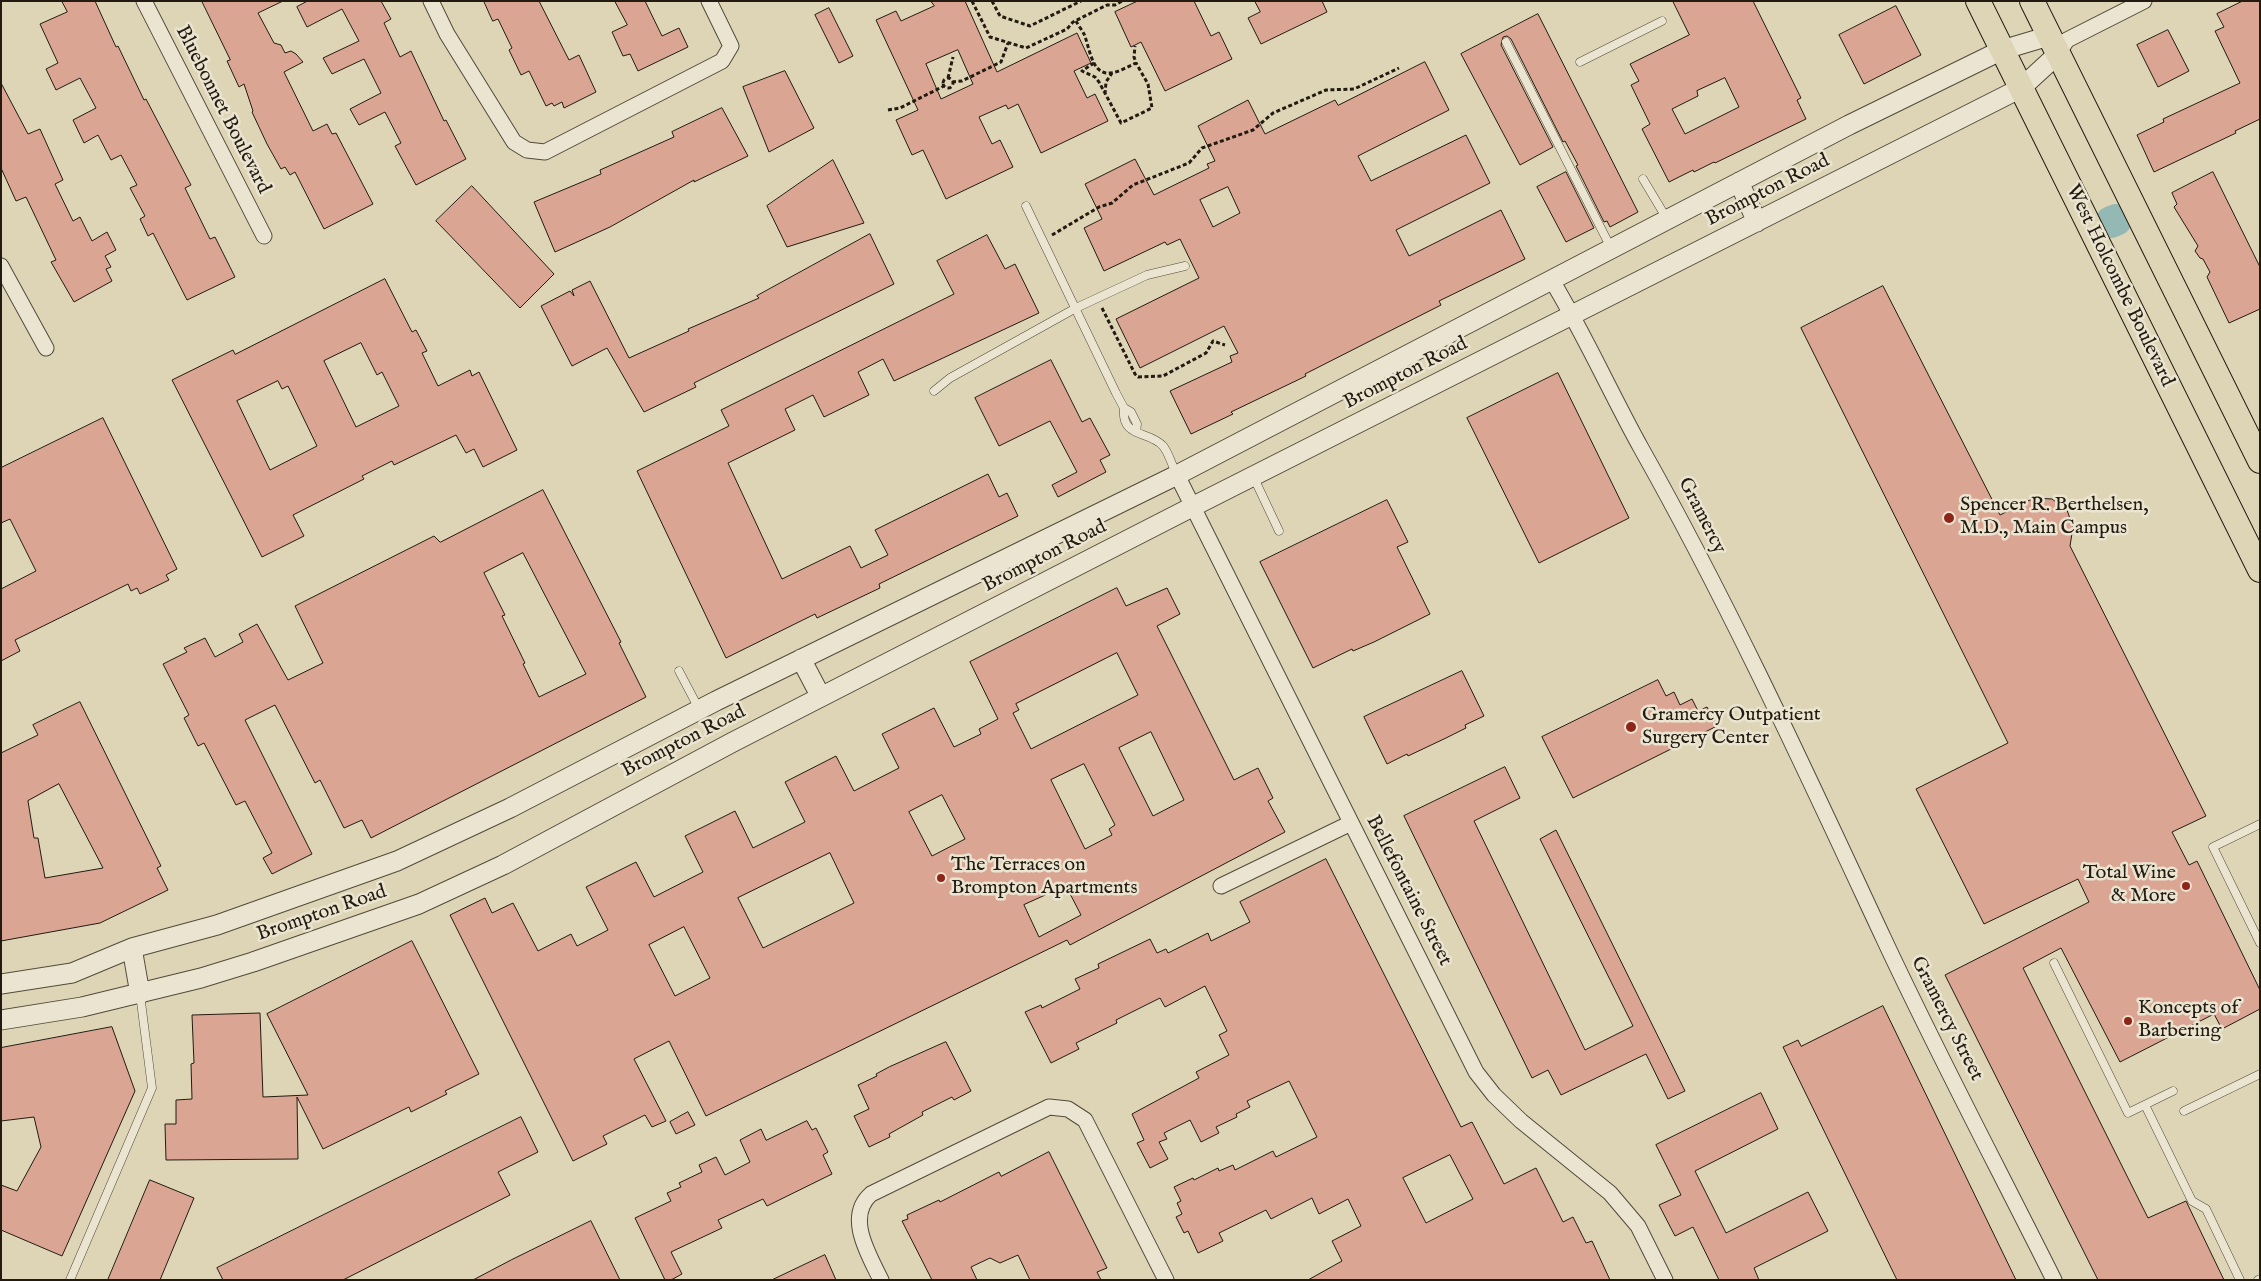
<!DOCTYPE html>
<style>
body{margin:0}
#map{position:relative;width:2261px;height:1281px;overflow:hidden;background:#ded5b7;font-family:"IM FELL English",serif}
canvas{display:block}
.frame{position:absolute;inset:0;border:2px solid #231b11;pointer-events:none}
</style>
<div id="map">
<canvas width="2261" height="1281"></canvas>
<div class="frame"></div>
</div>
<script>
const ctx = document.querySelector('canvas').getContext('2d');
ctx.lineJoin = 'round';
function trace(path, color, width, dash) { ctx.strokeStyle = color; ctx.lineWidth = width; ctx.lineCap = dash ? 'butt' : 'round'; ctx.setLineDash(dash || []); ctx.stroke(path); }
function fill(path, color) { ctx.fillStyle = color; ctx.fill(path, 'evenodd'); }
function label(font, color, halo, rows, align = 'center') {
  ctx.font = font + ' "IM FELL English",serif'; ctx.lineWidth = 5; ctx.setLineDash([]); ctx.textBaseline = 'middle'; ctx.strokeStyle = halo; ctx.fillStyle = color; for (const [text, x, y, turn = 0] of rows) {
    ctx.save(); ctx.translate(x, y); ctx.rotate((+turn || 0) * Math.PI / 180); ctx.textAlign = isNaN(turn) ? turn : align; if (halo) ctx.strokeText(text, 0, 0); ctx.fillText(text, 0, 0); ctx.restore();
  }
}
trace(new Path2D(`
 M2111,222L2116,220`), '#94b8b3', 32);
const building = new Path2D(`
 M62,1H95L116,47L118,46L144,100L146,99L191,185L185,188L210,239L215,237L235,277L187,300L153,233L148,236L140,219L145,216L130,188L137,185L121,155L111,160L98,135L84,143L73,120L96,108L80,78L56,90L46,69L58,63L40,24L67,12Z
 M202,1H283L258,13L274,43L281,45L285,53L291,51L296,54L303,62L284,72L313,131L327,124L332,134L336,133L373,204L324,229L295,172L290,175L285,167L281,169L267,144L252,112L253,111L244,84L239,87L227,61L230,60Z
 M308,1H381L391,19L384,23L400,57L411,51L444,121L446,120L466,159L416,185L395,146L401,143L385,112L359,125L350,109L381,93L364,59L332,74L323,58L359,41L342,9L307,27L297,7Z
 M484,1H539L569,60L579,55L596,92L564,108L562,102L554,106L552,103L546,106L529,71L521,75L509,50L512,48L498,19L493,21Z
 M615,1H645L662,36L679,28L688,47L638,71L630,54L623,56L612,32L627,25Z
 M931,1H965L997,72L1077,33L1091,63L1074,71L1087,98L1095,94L1108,121L1041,153L1018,104L1008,109L1006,105L979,117L992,144L1000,140L1013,167L946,199L923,150L912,155L896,120L918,110L876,20L896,11L901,21L934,6ZM958,50L973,84L941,99L926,64Z
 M1138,1H1194L1211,36L1219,32L1232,59L1165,91L1141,42L1131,47L1115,12Z
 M1255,1H1322L1327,12L1261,44L1248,18L1260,12Z
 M1673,1H1753L1801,98L1797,100L1806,119L1715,163L1714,162L1694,172L1693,170L1669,182L1642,129L1650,124L1631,85L1639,81L1630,64L1689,35ZM1725,78L1739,107L1685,134L1672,109L1698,96L1697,91Z
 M2243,1H2260V119L2235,131L2236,133L2154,172L2137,135L2164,122L2163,119L2240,83L2215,31L2224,27L2217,14Z
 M1896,6L1921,55L1864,84L1839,35Z
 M829,8L853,56L839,63L815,15Z
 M1538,14L1638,212L1610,227L1607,221L1604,222L1576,166L1578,165L1565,141L1563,142L1511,39L1507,36L1503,37L1501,45L1553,147L1520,165L1461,54Z
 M2168,30L2189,71L2158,87L2137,45Z
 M1425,62L1449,110L1358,156L1371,181L1466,135L1490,183L1396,230L1409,256L1501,210L1525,259L1439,301L1441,305L1305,374L1306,376L1231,412L1233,414L1191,434L1170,391L1232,362L1230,356L1238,353L1224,326L1140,368L1116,319L1199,278L1180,239L1167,245L1165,242L1104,271L1084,228L1102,219L1085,184L1135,159L1154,195L1209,168L1207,164L1215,161L1198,126L1248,100L1265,134L1335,100L1338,105ZM1228,187L1240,213L1213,227L1200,200Z
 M785,71L814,128L769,152L743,87Z
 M1,83L28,134L40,129L63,180L55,184L73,221L80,217L92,241L107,232L116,250L105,256L111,267L106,269L112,281L74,302L51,262L56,260L26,197L16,201L1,168Z
 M722,108L748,156L694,182V180L610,227L555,252L534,202L601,174L600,170L674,137L672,132Z
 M833,160L864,223L787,247L767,206Z
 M1566,172L1594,228L1566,242L1537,187Z
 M2213,172L2260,267V309L2229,323L2207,277L2210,272L2203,259L2200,258L2195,251L2198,246L2174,207L2177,204L2172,193Z
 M472,186L554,274L520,308L436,221Z
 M870,234L894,284L694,383L696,387L644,412L607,348L572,366L541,306L570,291L574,296L572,290L590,281L629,358L689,331L688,329L759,298L757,296Z
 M987,235L1005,269L1015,264L1039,313L894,381L883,359L858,372L869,395L824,417L813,395L785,409L795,430L728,463L782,579L850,546L861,568L888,555L875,530L988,474L999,497L1007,493L1018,516L879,584L880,588L817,618L815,614L726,658L637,471L729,426L721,410L954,294L937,261Z
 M385,279L412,332L416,330L427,351L422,353L438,386L470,370L472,376L479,372L517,450L483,467L474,449L466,453L456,435L394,465L392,461L362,476L364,479L293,515L304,536L262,557L172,380L233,350L235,354ZM361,343L377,375L382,372L399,406L356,427L324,361ZM278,381L282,389L288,386L317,446L270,470L237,401Z
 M1883,286L2000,515L2034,498L2052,499L2067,510L2073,527L2070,546L2206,816L2172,832L2189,865L2197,861L2260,990V1009L2222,1029L2214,1014L2120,1062L2061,948L2023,968L2148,1218L2186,1201L2224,1280H2098L1945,975L2089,902L2078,879L1984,924L1916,789L2008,743L1801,328Z
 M1051,360L1082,422L1090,418L1110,455L1100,460L1106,472L1058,497L1052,485L1077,472L1050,421L999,446L975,398Z
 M1558,373L1629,518L1539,563L1467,418Z
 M103,418L177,569L166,575L169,580L140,594L137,588L131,591L128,584L15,640L20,651L1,661V589L36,571L10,519L1,523V468Z
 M543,490L621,642L619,643L646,697L371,838L362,820L344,828L320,780L315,783L275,705L245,720L312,854L272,874L263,858L272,853L245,801L236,805L204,743L198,746L184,718L189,715L163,664L187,652L184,648L205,638L215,657L243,642L239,634L257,624L288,680L323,663L295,606L434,536L440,542ZM523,553L586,674L539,697L523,664L525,663L502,616L505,615L484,573Z
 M1387,500L1408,542L1397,547L1430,614L1374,642L1353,651L1352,649L1313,668L1260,562Z
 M1117,588L1126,606L1167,588L1180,614L1157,626L1234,780L1258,768L1273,798L1268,801L1285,832L1070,945L1067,940L706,1116L669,1041L634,1059L666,1121L652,1127L645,1115L603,1136L607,1144L573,1161L450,915L485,898L492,913L513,903L538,951L571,934L577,946L608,930L586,887L636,862L654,897L703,872L685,836L735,811L753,848L805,822L785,782L836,756L854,791L899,768L882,734L934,708L954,747L981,734L979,729L998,719L970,662ZM1117,653L1138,695L1031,749L1013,713L1019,710L1016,704ZM1151,732L1184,800L1153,816L1119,748ZM1084,764L1115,825L1109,829L1112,835L1085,849L1051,780ZM942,795L965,839L932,856L909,812ZM830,853L854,903L763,948L738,898ZM1066,886L1081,915L1039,937L1024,905ZM684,927L710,978L675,996L649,945Z
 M1462,671L1484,716L1465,725L1466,728L1446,738L1408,756L1407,754L1387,764L1364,717Z
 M1658,680L1666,696L1674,692L1680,705L1692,699L1698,711L1707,707L1717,726L1573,798L1542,737Z
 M80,702L161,866L157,868L168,890L100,923L1,941V753L38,735L33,725ZM59,784L103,868L45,878L38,838H34L28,801Z
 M1505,767L1520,798L1474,821L1585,1050L1633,1026L1540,839L1556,830L1685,1091L1668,1099L1646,1054L1561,1095L1548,1070L1532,1078L1404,816Z
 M1326,859L1461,1127L1472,1122L1504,1184L1536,1168L1563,1222L1573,1217L1586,1243L1592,1241L1610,1280H1308L1342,1261L1332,1241L1361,1226L1348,1199L1319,1214L1312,1198L1271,1219L1266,1210L1219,1233L1223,1241L1198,1253L1188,1231L1184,1233L1176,1217L1182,1214L1177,1203L1181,1201L1174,1187L1193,1178L1194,1180L1218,1168L1219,1171L1233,1165L1235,1170L1273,1151L1276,1157L1317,1137L1289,1081L1247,1101L1250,1107L1236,1114L1237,1117L1216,1127L1219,1133L1201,1142L1190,1120L1164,1133L1167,1139L1159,1142L1168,1159L1150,1168L1137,1143L1144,1140L1132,1114L1199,1078L1196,1072L1229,1055L1219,1035L1227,1031L1205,986L1165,1007L1160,998L1116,1020L1117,1023L1076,1043L1079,1049L1051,1063L1025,1012L1041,1005L1042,1008L1080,989L1075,979L1099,968L1098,964L1150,939L1157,953L1166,949L1168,953L1208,933L1211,941L1250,922L1240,902ZM1450,1155L1473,1199L1426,1223L1403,1178Z
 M412,941L479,1074L445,1091L447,1094L411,1112L409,1107L323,1149L297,1097L298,1159L166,1160L165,1124H176V1100L192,1099L191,1064L194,1063L192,1015L260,1013L263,1097L308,1095L267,1014Z
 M1883,1006L2016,1280H1897L1783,1047L1798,1040L1801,1046Z
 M112,1027L135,1091L62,1256L1,1230V1185L17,1191L41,1147L34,1117L1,1121V1048Z
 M946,1042L971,1091L954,1100L952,1097L922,1112L923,1115L889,1134L890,1137L869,1147L854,1116L869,1109L858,1085L877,1076L876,1074L889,1067Z
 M1761,1093L1778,1129L1695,1171L1726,1233L1808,1192L1828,1231L1754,1268L1759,1280H1719L1693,1227L1675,1236L1659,1205L1681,1195L1656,1145Z
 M688,1112L695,1125L676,1134L670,1122Z
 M521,1117L538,1152L498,1172L510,1195L343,1280H223L217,1268Z
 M807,1121L812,1130L816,1128L828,1152L823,1155L832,1174L767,1206L763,1199L718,1220L722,1228L671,1252L682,1274L671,1280H665L635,1218L671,1201L667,1193L681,1187L679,1183L702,1172L699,1165L716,1157L725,1175L750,1162L740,1140L761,1129L766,1140Z
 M1049,1152L1107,1268L1097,1272L1101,1280H1030L1018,1255L1000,1263L990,1258L971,1267L977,1280H932L902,1221L908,1219L907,1215L939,1200L940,1202L999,1172L1001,1176Z
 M150,1180L194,1198L160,1280H108Z
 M591,1221L620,1280H473L511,1260Z
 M825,1255L836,1280H772Z`);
fill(building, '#daa593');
trace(building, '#231b11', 1);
const service = new Path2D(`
 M1506,42L1611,248
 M1580,62L1662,21
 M1643,179L1667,219
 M1026,206L1116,393L1124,408L1131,412L1137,424L1136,432
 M934,391L950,378L1076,308L1147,275L1185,266
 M1124,408C1121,439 1149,430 1163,446C1169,453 1172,466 1177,475
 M1253,476L1279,531
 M679,671L699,709
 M2260,824L2213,847L2260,943
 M2054,963L2128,1113L2173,1091
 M2145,1105L2192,1201L2206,1209L2240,1280
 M2184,1111L2260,1074
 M70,1280L152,1088L140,994
 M2258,1280L2260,1279`);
const minor = new Path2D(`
 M144,1L264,236
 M431,1L447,34L514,142L527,150L545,152L722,61L731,46L709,1
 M2058,54L2067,40L2144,1
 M1,266L46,348
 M1551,279C1584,333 1610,392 1641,448C1730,606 1806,772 1883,937C1937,1053 1997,1166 2054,1280
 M1177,475L1476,1072L1494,1095L1521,1121L1610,1193L1638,1226L1665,1280
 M1221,886L1351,823
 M881,1280C869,1255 845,1217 871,1194L1049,1107L1068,1109L1085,1120L1166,1280`);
const tertiary = new Path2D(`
 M1739,182L1757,222
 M801,659L821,697
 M132,948L140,994
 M1,984L72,973L132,948L217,925L397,861L510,808L716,701L1177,475L1849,125L2002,50L2049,36
 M1,1020L82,1007L201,978L253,962L419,904L503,865L733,742L1192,507L2021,88L2058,54`);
const primary = new Path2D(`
 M1978,1L2260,570
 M2032,1L2260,461`);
trace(service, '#524a3a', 9);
trace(minor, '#524a3a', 17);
trace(tertiary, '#524a3a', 21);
trace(primary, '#231b11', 26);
trace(new Path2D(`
 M972,1L990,37L1026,48L1067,29L1073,22L1107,5H1115L1122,1
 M992,1L1000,16L1030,26L1081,1
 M1076,21C1078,25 1082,30 1084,34C1089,45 1091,71 1106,73C1116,74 1127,67 1136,63L1134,57L1135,46
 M1094,63L1082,71L1095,77L1099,82L1121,123L1152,108L1148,84L1136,63
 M948,78L953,57
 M943 83a5 5 0 1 1 10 0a5 5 0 1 1-10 0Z
 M952,82L962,81L1001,62L1008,43
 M1105,94L1106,82L1112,73
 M888,110L900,108L944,86
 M1052,235L1099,207L1112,203L1133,185L1189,163L1202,148L1253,130L1273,113L1326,90L1354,89L1399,68
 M1102,308L1135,374L1138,377L1163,376L1206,353L1213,341L1225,345`), '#231b11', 3, [4, 2.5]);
trace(service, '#eae4d0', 8);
trace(minor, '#eae4d0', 15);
trace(tertiary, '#eae4d0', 19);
trace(primary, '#ded5b7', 24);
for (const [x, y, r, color] of [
 [1949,518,6,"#8f2418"],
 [1631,727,6,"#8f2418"],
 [941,878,5,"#8f2418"],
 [2186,886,5,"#8f2418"],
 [2128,1021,5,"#8f2418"]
]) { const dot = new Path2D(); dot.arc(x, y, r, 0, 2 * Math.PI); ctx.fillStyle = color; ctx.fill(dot); trace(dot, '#eae4d0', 2); }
label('20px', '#231b11', '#eae4d0', [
 ["Bluebonnet Boulevard",222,110,63],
 ["Brompton Road",1768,191,-27],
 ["West Holcombe Boulevard",2119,286,64],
 ["Brompton Road",1406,374,-27],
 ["Gramercy",1701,516,63],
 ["Brompton Road",1045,557,-27],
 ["Brompton Road",684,742,-27],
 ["Bellefontaine Street",1408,891,63],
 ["Brompton Road",322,914,-19],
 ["Gramercy Street",1946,1019,63]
]);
label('20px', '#231b11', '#eae4d0', [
 ["Spencer R. Berthelsen,",1960,506],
 ["M.D., Main Campus",1960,529],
 ["Gramercy Outpatient",1642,716],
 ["Surgery Center",1642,739],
 ["The Terraces on",951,866],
 ["Brompton Apartments",951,889],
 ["Total Wine",2176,874,"right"],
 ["& More",2176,897,"right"],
 ["Koncepts of",2138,1009],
 ["Barbering",2138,1032]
], 'left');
</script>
